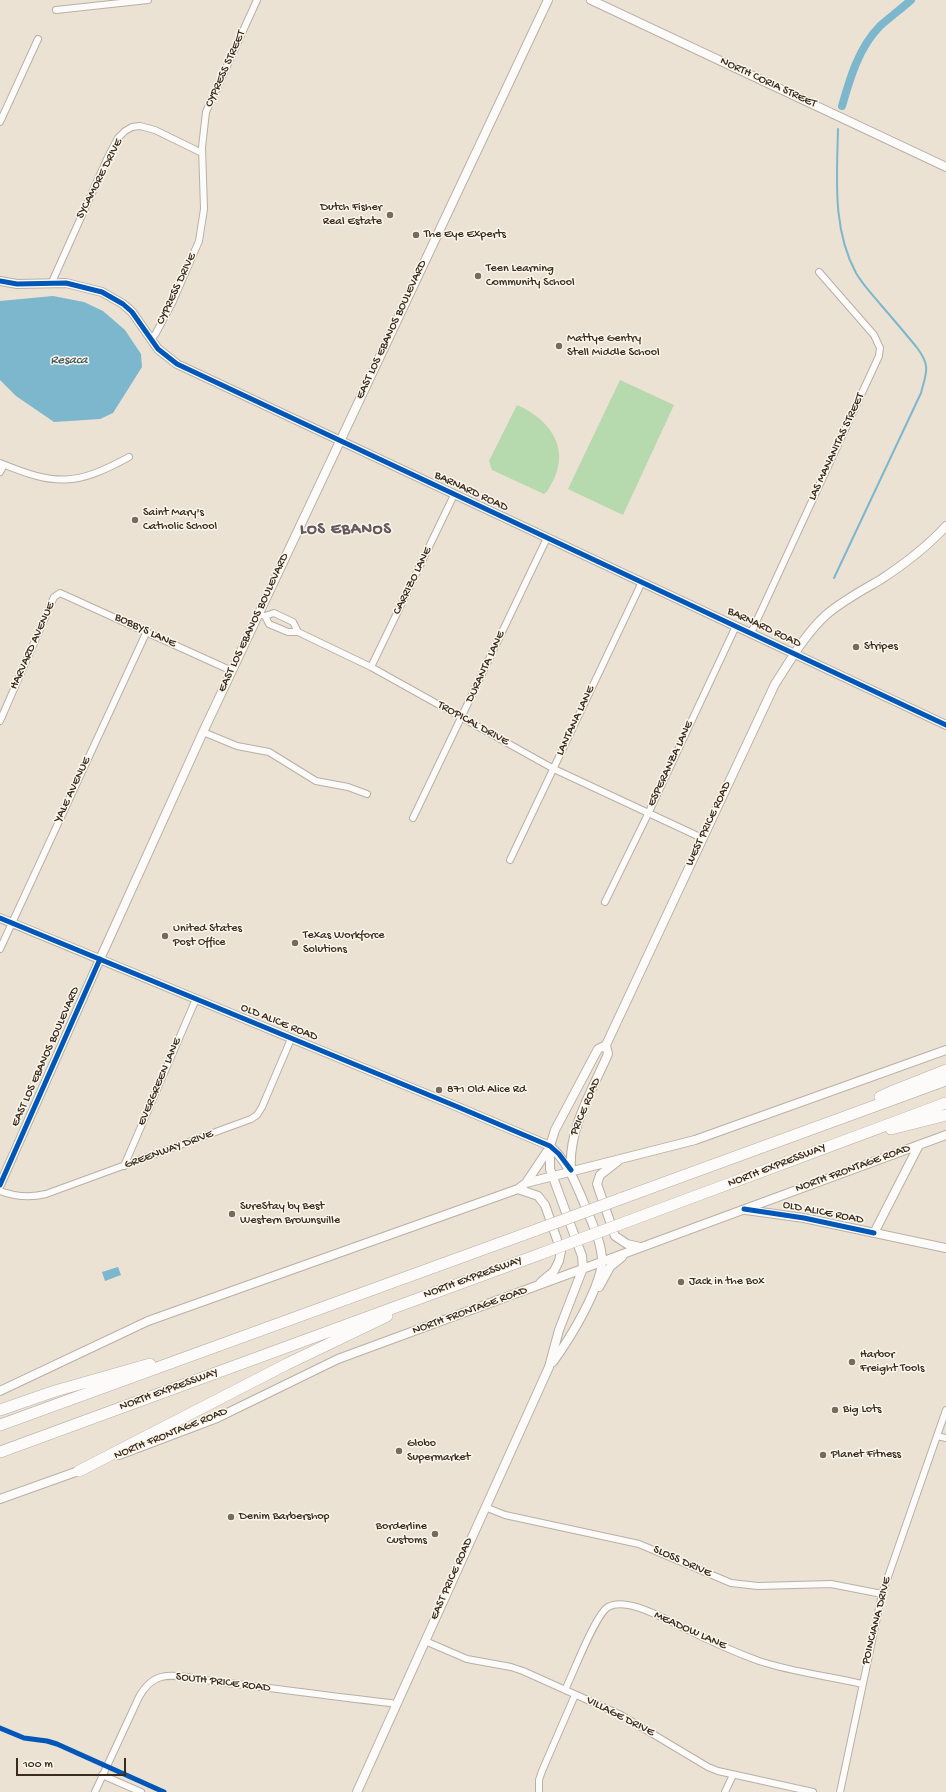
<!DOCTYPE html>
<style>
body{margin:0}
#map{position:relative;width:946px;height:1792px;overflow:hidden;background:#ebe2d4;font-family:"Gochi Hand",sans-serif}
canvas{display:block}
.scale{position:absolute;left:16px;top:1758px;width:110px;height:18px;box-sizing:border-box;border:2px solid #3b2a1e;border-top:0;padding-left:5px;font-size:12px;line-height:14px;white-space:nowrap;color:#3b2a1e;-webkit-text-stroke:3px #fbf7ec;paint-order:stroke}
</style>
<div id="map">
<canvas width="946" height="1792"></canvas>
<div class="scale">100 m</div>
</div>
<script>
const ctx = document.querySelector('canvas').getContext('2d');
ctx.lineJoin = 'round';
function fill(path, color) { ctx.fillStyle = color; ctx.fill(path, 'evenodd'); }
function trace(path, color, width, dash) { ctx.strokeStyle = color; ctx.lineWidth = width; ctx.lineCap = dash ? 'butt' : 'round'; ctx.setLineDash(dash || []); ctx.stroke(path); }
function label(font, color, halo, rows, align = 'center') {
  ctx.font = font + ' "Gochi Hand",sans-serif'; ctx.lineWidth = 3; ctx.setLineDash([]); ctx.textBaseline = 'middle'; ctx.strokeStyle = halo; ctx.fillStyle = color; for (const [text, x, y, turn = 0] of rows) {
    ctx.save(); ctx.translate(x, y); ctx.rotate((+turn || 0) * Math.PI / 180); ctx.textAlign = isNaN(turn) ? turn : align; if (halo) ctx.strokeText(text, 0, 0); ctx.fillText(text, 0, 0); ctx.restore();
  }
}
fill(new Path2D(`
 M620,380L674,405L623,515L568,489Z
 M517,405C547,418 570,445 554,479C551,484 549,491 544,494L492,470L489,461Z`), '#b6d9ad');
fill(new Path2D(`
 M53,296L84,302L103,311L125,330L141,354L142,367L125,394L113,413L100,419L54,422L16,396L0,380V301Z
 M118,1267L121,1275L105,1281L102,1272Z`), '#7cb7cd');
trace(new Path2D(`
 M834,578L921,393C926,373 931,367 918,349C906,334 893,319 881,305C872,294 863,285 856,273C832,229 837,177 838,129`), '#7cb7cd', 2);
trace(new Path2D(`
 M842,106C850,78 859,47 880,26C890,17 901,9 911,0`), '#7cb7cd', 8);
const street = new Path2D(`
 M56,10L148,0
 M0,122L38,39
 M52,282L108,157L118,138L125,131L132,127L140,126L155,130L202,153
 M151,340L156,333L173,301L199,241L204,209L202,147L206,112L257,0
 M0,463C56,486 76,486 129,457
 M0,472L4,465
 M259,614L265,616L269,624L288,632H298L371,667L554,769L702,838
 M265,616L274,613L293,622L298,632
 M751,633L879,356L880,348L874,335L819,272
 M371,667L454,495
 M0,721L54,597L60,593L232,671
 M203,732L237,746L269,752L316,781L348,787L367,794
 M413,818L547,538
 M510,860L642,582
 M605,902L648,814L736,626
 M0,949L147,631
 M124,1166L196,999
 M0,1191C16,1197 30,1198 46,1194L251,1119L257,1115L262,1107L291,1039
 M937,1436L946,1438
 M485,1507L505,1515L639,1544L731,1583L758,1586L831,1584L882,1594
 M425,1641L467,1659L511,1667L523,1671L621,1715L708,1767L718,1771L813,1792
 M565,1690C573,1674 595,1615 608,1607C627,1596 666,1620 684,1628C708,1640 734,1652 759,1661C792,1672 828,1676 862,1684
 M102,1775L141,1792
 M95,1792L139,1697C144,1688 150,1680 161,1677C176,1673 202,1680 218,1682C276,1688 333,1697 391,1703L395,1705
 M539,1792V1780L542,1771L575,1695
 M725,1792L733,1775
 M840,1792L882,1594L946,1410`);
const secondary = new Path2D(`
 M591,0L946,167
 M0,281L17,284L66,283L102,292L123,304L132,312L158,349L177,364L946,725
 M0,918L458,1107L550,1146C568,1162 575,1182 584,1203C591,1221 602,1242 602,1261C602,1270 598,1280 595,1288C584,1315 570,1338 553,1362
 M618,1161L600,1175L597,1184L615,1236L627,1244L640,1247
 M571,1170C568,1129 592,1091 608,1054L606,1045
 M526,1183L550,1147
 M0,1185L100,959L203,732L548,0
 M518,1189L538,1196L545,1205L561,1251L559,1261L554,1271L541,1282
 M746,1210L804,1218L946,1248
 M874,1233L919,1145
 M599,1287L610,1267L622,1257
 M0,1391L148,1321L518,1189L526,1183L695,1140L946,1050
 M119,1455L217,1418L338,1359L946,1135
 M0,1499L84,1469
 M357,1792L549,1367L559,1330L583,1268L582,1256L550,1169V1146L555,1130L598,1049L606,1045L775,684C790,661 805,634 826,615C842,601 861,591 880,580C903,565 927,547 946,526`);
const highway = new Path2D(`
 M880,1097L893,1091L946,1070
 M891,1129L946,1115
 M620,1199L946,1080
 M626,1222L946,1103
 M0,1410L55,1391L150,1364
 M0,1425L536,1230
 M0,1452L543,1253
 M79,1471L287,1364L387,1316`);
trace(street, '#b7b0a6', 8);
trace(secondary, '#b7b0a6', 10);
trace(highway, '#b7b0a6', 12);
trace(street, '#fcfbf9', 6);
trace(secondary, '#fcfbf9', 8);
trace(highway, '#fcfbf9', 11);
const highwayBridge = new Path2D(`
 M536,1230L620,1199
 M543,1253L626,1222`);
trace(highwayBridge, '#b7b0a6', 12, []);
trace(highwayBridge, '#fcfbf9', 11);
trace(new Path2D(`
 M0,281L17,284L66,283L102,292L123,304L132,312L158,349L177,364L946,725
 M0,918L458,1107L550,1146L559,1154L571,1170
 M0,1185L100,959
 M744,1209L804,1218L874,1233
 M0,1728L24,1738L47,1741L57,1744L164,1792`), '#0057b8', 5);
for (const [x, y, r, color] of [
 [390,215,4,"#796a5e"],
 [416,235,4,"#796a5e"],
 [478,276,4,"#796a5e"],
 [559,346,4,"#796a5e"],
 [135,520,4,"#796a5e"],
 [856,647,4,"#796a5e"],
 [165,936,4,"#796a5e"],
 [295,943,4,"#796a5e"],
 [439,1090,4,"#796a5e"],
 [232,1214,4,"#796a5e"],
 [681,1282,4,"#796a5e"],
 [852,1362,4,"#796a5e"],
 [835,1410,4,"#796a5e"],
 [399,1451,4,"#796a5e"],
 [823,1455,4,"#796a5e"],
 [231,1517,4,"#796a5e"],
 [435,1534,4,"#796a5e"]
]) { const dot = new Path2D(); dot.arc(x, y, r, 0, 2 * Math.PI); ctx.fillStyle = color; ctx.fill(dot); trace(dot, '#fbf7ec', 1.5); }
label('12px', '#3b2a1e', '#fbf7ec', [
 ["CYPRESS STREET",226,69,-66],
 ["NORTH CORIA STREET",768,83,25],
 ["SYCAMORE DRIVE",100,179,-63],
 ["CYPRESS DRIVE",177,289,-65],
 ["EAST LOS EBANOS BOULEVARD",392,330,-65],
 ["LAS MANANITAS STREET",837,447,-65],
 ["BARNARD ROAD",471,492,25],
 ["CARRIZO LANE",413,581,-64],
 ["EAST LOS EBANOS BOULEVARD",254,623,-65],
 ["BARNARD ROAD",764,628,25],
 ["BOBBYS LANE",145,631,25],
 ["HARVARD AVENUE",33,646,-66],
 ["DURANTA LANE",486,667,-65],
 ["LANTANA LANE",576,721,-65],
 ["TROPICAL DRIVE",473,724,29],
 ["ESPERANZA LANE",671,764,-65],
 ["YALE AVENUE",73,790,-65],
 ["WEST PRICE ROAD",709,824,-65],
 ["OLD ALICE ROAD",279,1023,22],
 ["EAST LOS EBANOS BOULEVARD",46,1057,-66],
 ["EVERGREEN LANE",160,1082,-67],
 ["PRICE ROAD",586,1107,-67],
 ["GREENWAY DRIVE",169,1150,-20],
 ["NORTH EXPRESSWAY",777,1166,-21],
 ["NORTH FRONTAGE ROAD",853,1169,-20],
 ["OLD ALICE ROAD",823,1213,11],
 ["NORTH EXPRESSWAY",473,1278,-20],
 ["NORTH FRONTAGE ROAD",470,1311,-20],
 ["NORTH EXPRESSWAY",169,1390,-20],
 ["NORTH FRONTAGE ROAD",171,1434,-22],
 ["SLOSS DRIVE",682,1562,24],
 ["EAST PRICE ROAD",452,1579,-66],
 ["POINCIANA DRIVE",877,1621,-76],
 ["MEADOW LANE",690,1631,24],
 ["SOUTH PRICE ROAD",223,1683,7],
 ["VILLAGE DRIVE",620,1717,27]
]);
label('12px', '#3b2a1e', '#fbf7ec', [
 ["Dutch Fisher",382,208,"right"],
 ["Real Estate",382,222,"right"],
 ["The Eye Experts",424,235],
 ["Teen Learning",486,269],
 ["Community School",486,283],
 ["Mattye Gentry",567,339],
 ["Stell Middle School",567,353],
 ["Saint Mary's",143,513],
 ["Catholic School",143,527],
 ["Stripes",864,647],
 ["United States",173,929],
 ["Post Office",173,943],
 ["Texas Workforce",303,936],
 ["Solutions",303,950],
 ["871 Old Alice Rd",447,1090],
 ["SureStay by Best",240,1207],
 ["Western Brownsville",240,1221],
 ["Jack in the Box",689,1282],
 ["Harbor",860,1355],
 ["Freight Tools",860,1369],
 ["Big Lots",843,1410],
 ["Globo",407,1444],
 ["Supermarket",407,1458],
 ["Planet Fitness",831,1455],
 ["Denim Barbershop",239,1517],
 ["Borderline",427,1527,"right"],
 ["Customs",427,1541,"right"]
], 'left');
label('italic 13px', '#425b63', '#fbf7ec', [
 ["Resaca",69,361]
]);
ctx.letterSpacing = '1px';
label('bold 16px', '#64575e', '#fbf7ec', [
 ["LOS EBANOS",346,531]
]);
ctx.letterSpacing = '0px';
</script>
